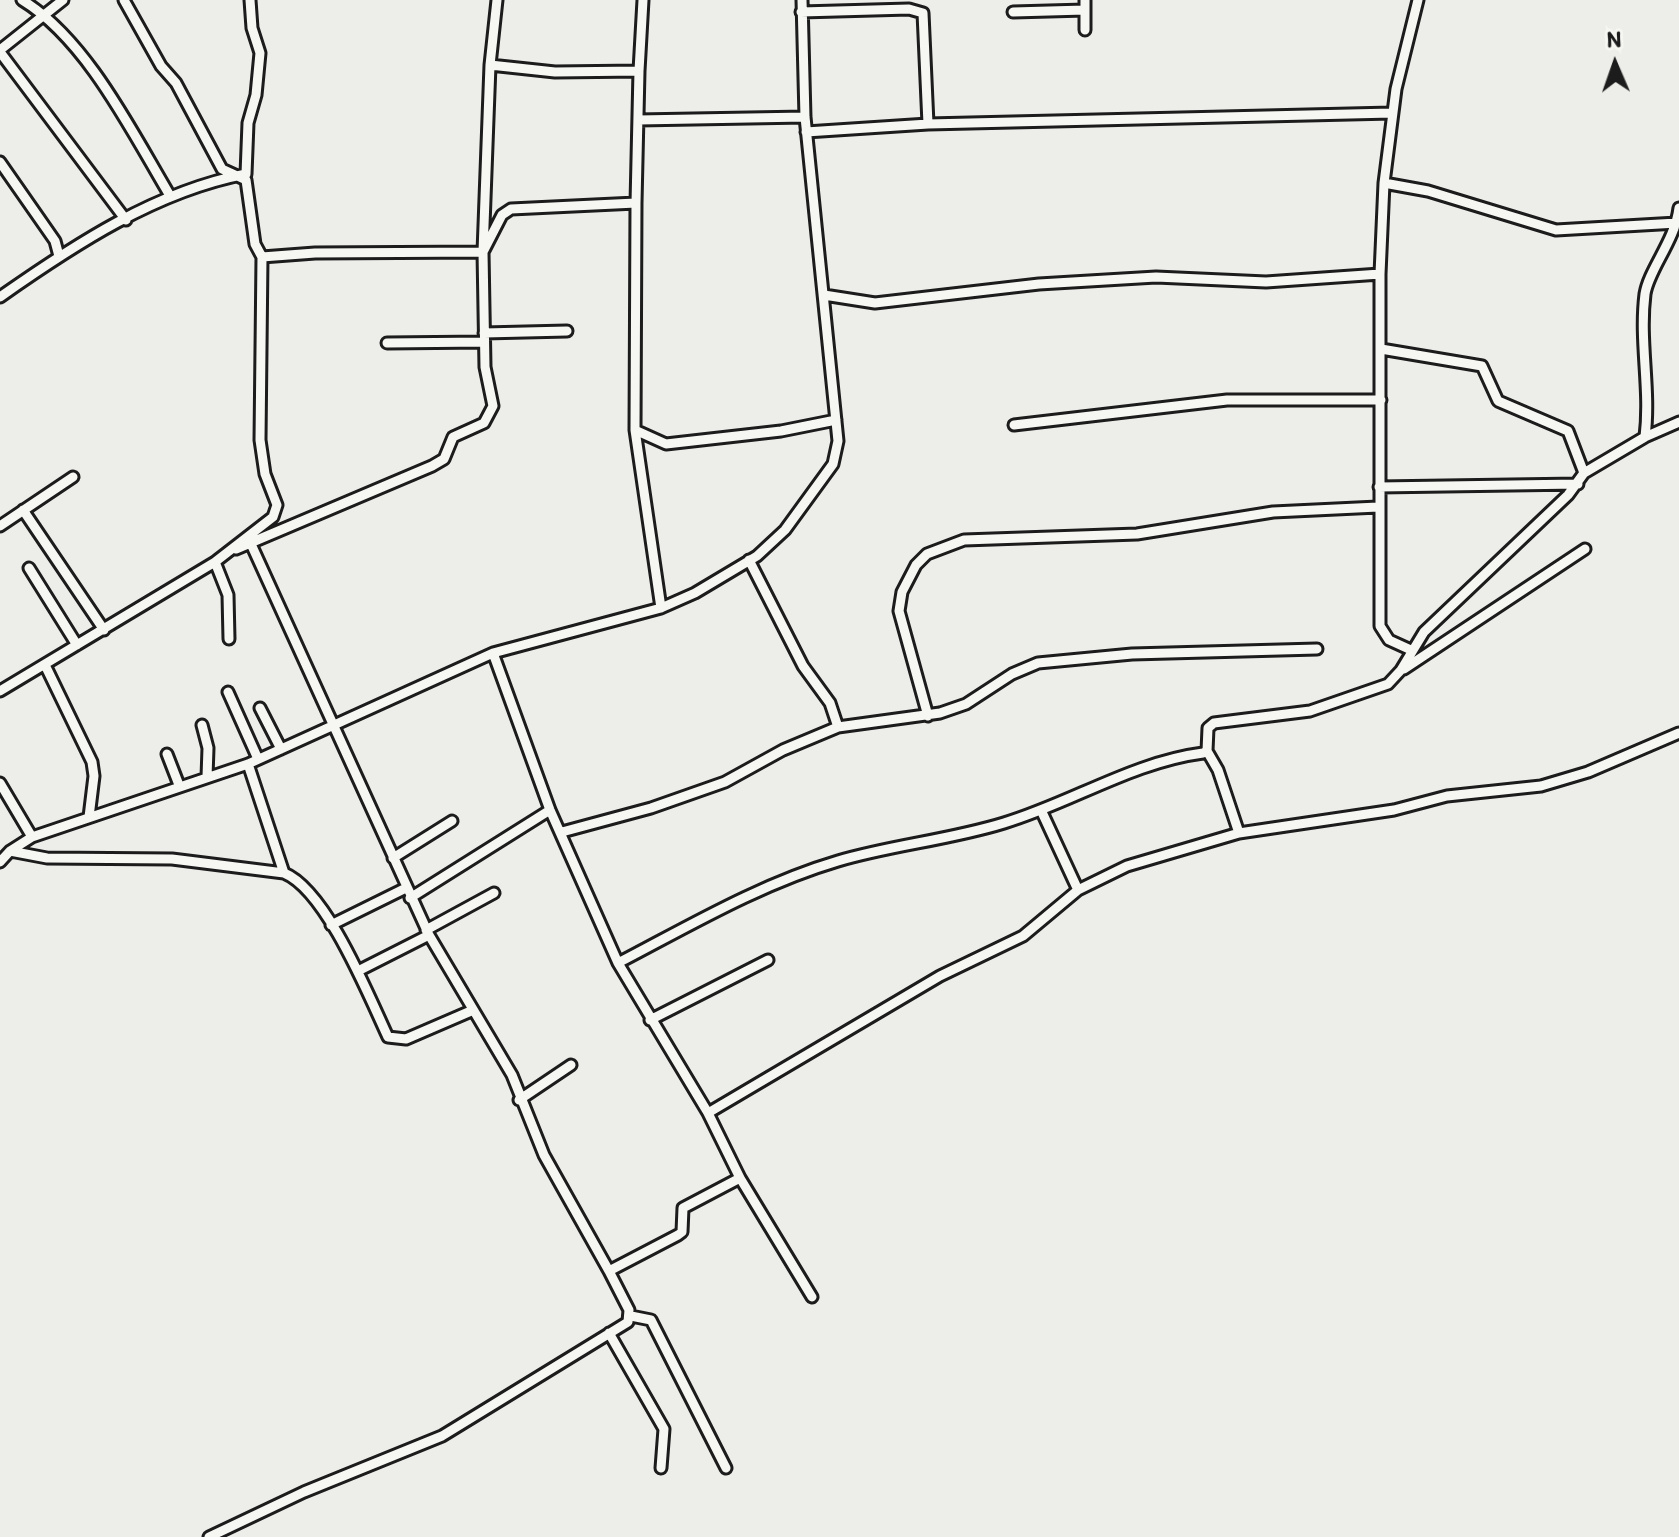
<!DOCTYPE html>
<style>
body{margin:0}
#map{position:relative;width:1679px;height:1537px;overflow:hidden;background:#edede9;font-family:Itim,sans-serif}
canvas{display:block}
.north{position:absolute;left:1575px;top:24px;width:80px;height:80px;-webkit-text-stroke:6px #f6f6f2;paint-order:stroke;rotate:358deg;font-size:22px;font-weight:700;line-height:32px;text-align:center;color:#1c1c1c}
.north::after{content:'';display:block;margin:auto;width:28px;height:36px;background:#1c1c1c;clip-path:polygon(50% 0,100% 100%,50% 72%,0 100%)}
</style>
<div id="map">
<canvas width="1679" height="1537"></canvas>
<div class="north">N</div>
</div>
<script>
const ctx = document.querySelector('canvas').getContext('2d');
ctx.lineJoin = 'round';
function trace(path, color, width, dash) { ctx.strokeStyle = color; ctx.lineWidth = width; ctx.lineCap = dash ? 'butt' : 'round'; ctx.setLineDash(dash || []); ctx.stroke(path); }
const minor = new Path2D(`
 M22,0C86,39 131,130 169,194
 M1085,0V30
 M801,12L909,9L923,13L928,124L806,132
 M1013,12L1085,10
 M0,50L63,0
 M0,52L126,220
 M639,71L643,0
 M638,120L805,117
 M928,124L1392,113
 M0,162L55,241L59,256
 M1384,183L1428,191L1556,230L1677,223
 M636,203L635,430L661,608
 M262,257L315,253L483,252L502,215L511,209L636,203L639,71L555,72L490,65
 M824,295L875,303L1039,284L1156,277L1266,282L1380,274
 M0,297C74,245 156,191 246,174L248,123L256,95L260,53L252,28L250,0
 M484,333L567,331
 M387,343L484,342
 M1381,349L1482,366L1498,401L1568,431L1584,473
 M1014,425L1227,400H1381
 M635,430L666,444L781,431L836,420
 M1645,437L1679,422
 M1379,487L1578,484
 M23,510L104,630
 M0,526L73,477
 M251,544L429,935
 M236,549L432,466L444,459L453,437L484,423L493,406L485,367L483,252L490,65L497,0
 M749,560L803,666L830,703L838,727
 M215,562L228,595L229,639
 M29,568L77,645
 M1411,650L1389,640L1380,626V274L1384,183L1396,89L1418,0
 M493,653L550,810L618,963L708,1113
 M45,665L92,762L94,776L89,817
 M1404,669L1585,549
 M0,691L215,562L273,517L277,505L265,474L260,440L262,257L255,244L246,180L222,169L176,83L161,66L124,0
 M228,692L258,759
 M260,708L281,749
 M928,716L899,611L902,592L916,565L927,554L964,540L1137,534L1273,512L1378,507
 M202,725L208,748L207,777
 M1207,751L1218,770L1239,833
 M167,754L179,785
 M248,764L284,873
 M0,783L32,837
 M1041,810L1078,890
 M562,832L651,808L725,782L783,750L838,727L940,713L966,704L1012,674L1038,663L1132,654L1317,649
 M10,851L47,858L172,859L284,873C326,890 368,994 388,1037L406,1039L471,1011
 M393,858L452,821
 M0,862L10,851L32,837L248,764L493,653L661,608L695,593L757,556L785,530L833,464L838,441L805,117L802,0
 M410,898L550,810
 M331,925L406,888
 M426,930L494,893
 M618,963C689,926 760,884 838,861C892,845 949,840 1004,823C1071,803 1133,762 1203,753L1207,751L1208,728L1214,723L1310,711L1388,684L1401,670L1424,632L1568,495L1584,473L1645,437C1651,389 1639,342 1645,294C1649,269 1675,241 1679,208
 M358,971L429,935L512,1075L544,1155L609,1271
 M650,1020L768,960
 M519,1100L571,1065
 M740,1178L812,1297
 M631,1316L651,1320L726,1468
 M609,1333L664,1429L661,1468
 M209,1537L304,1492L442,1436L628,1322L629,1310L609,1271L678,1235L682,1232L683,1208L740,1178L708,1113L940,976L1023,936L1078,890L1127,866L1239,833L1394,810L1447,796L1541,786L1588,772L1679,733`);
trace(minor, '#1c1c1c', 15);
trace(minor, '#f6f6f2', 9);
</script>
